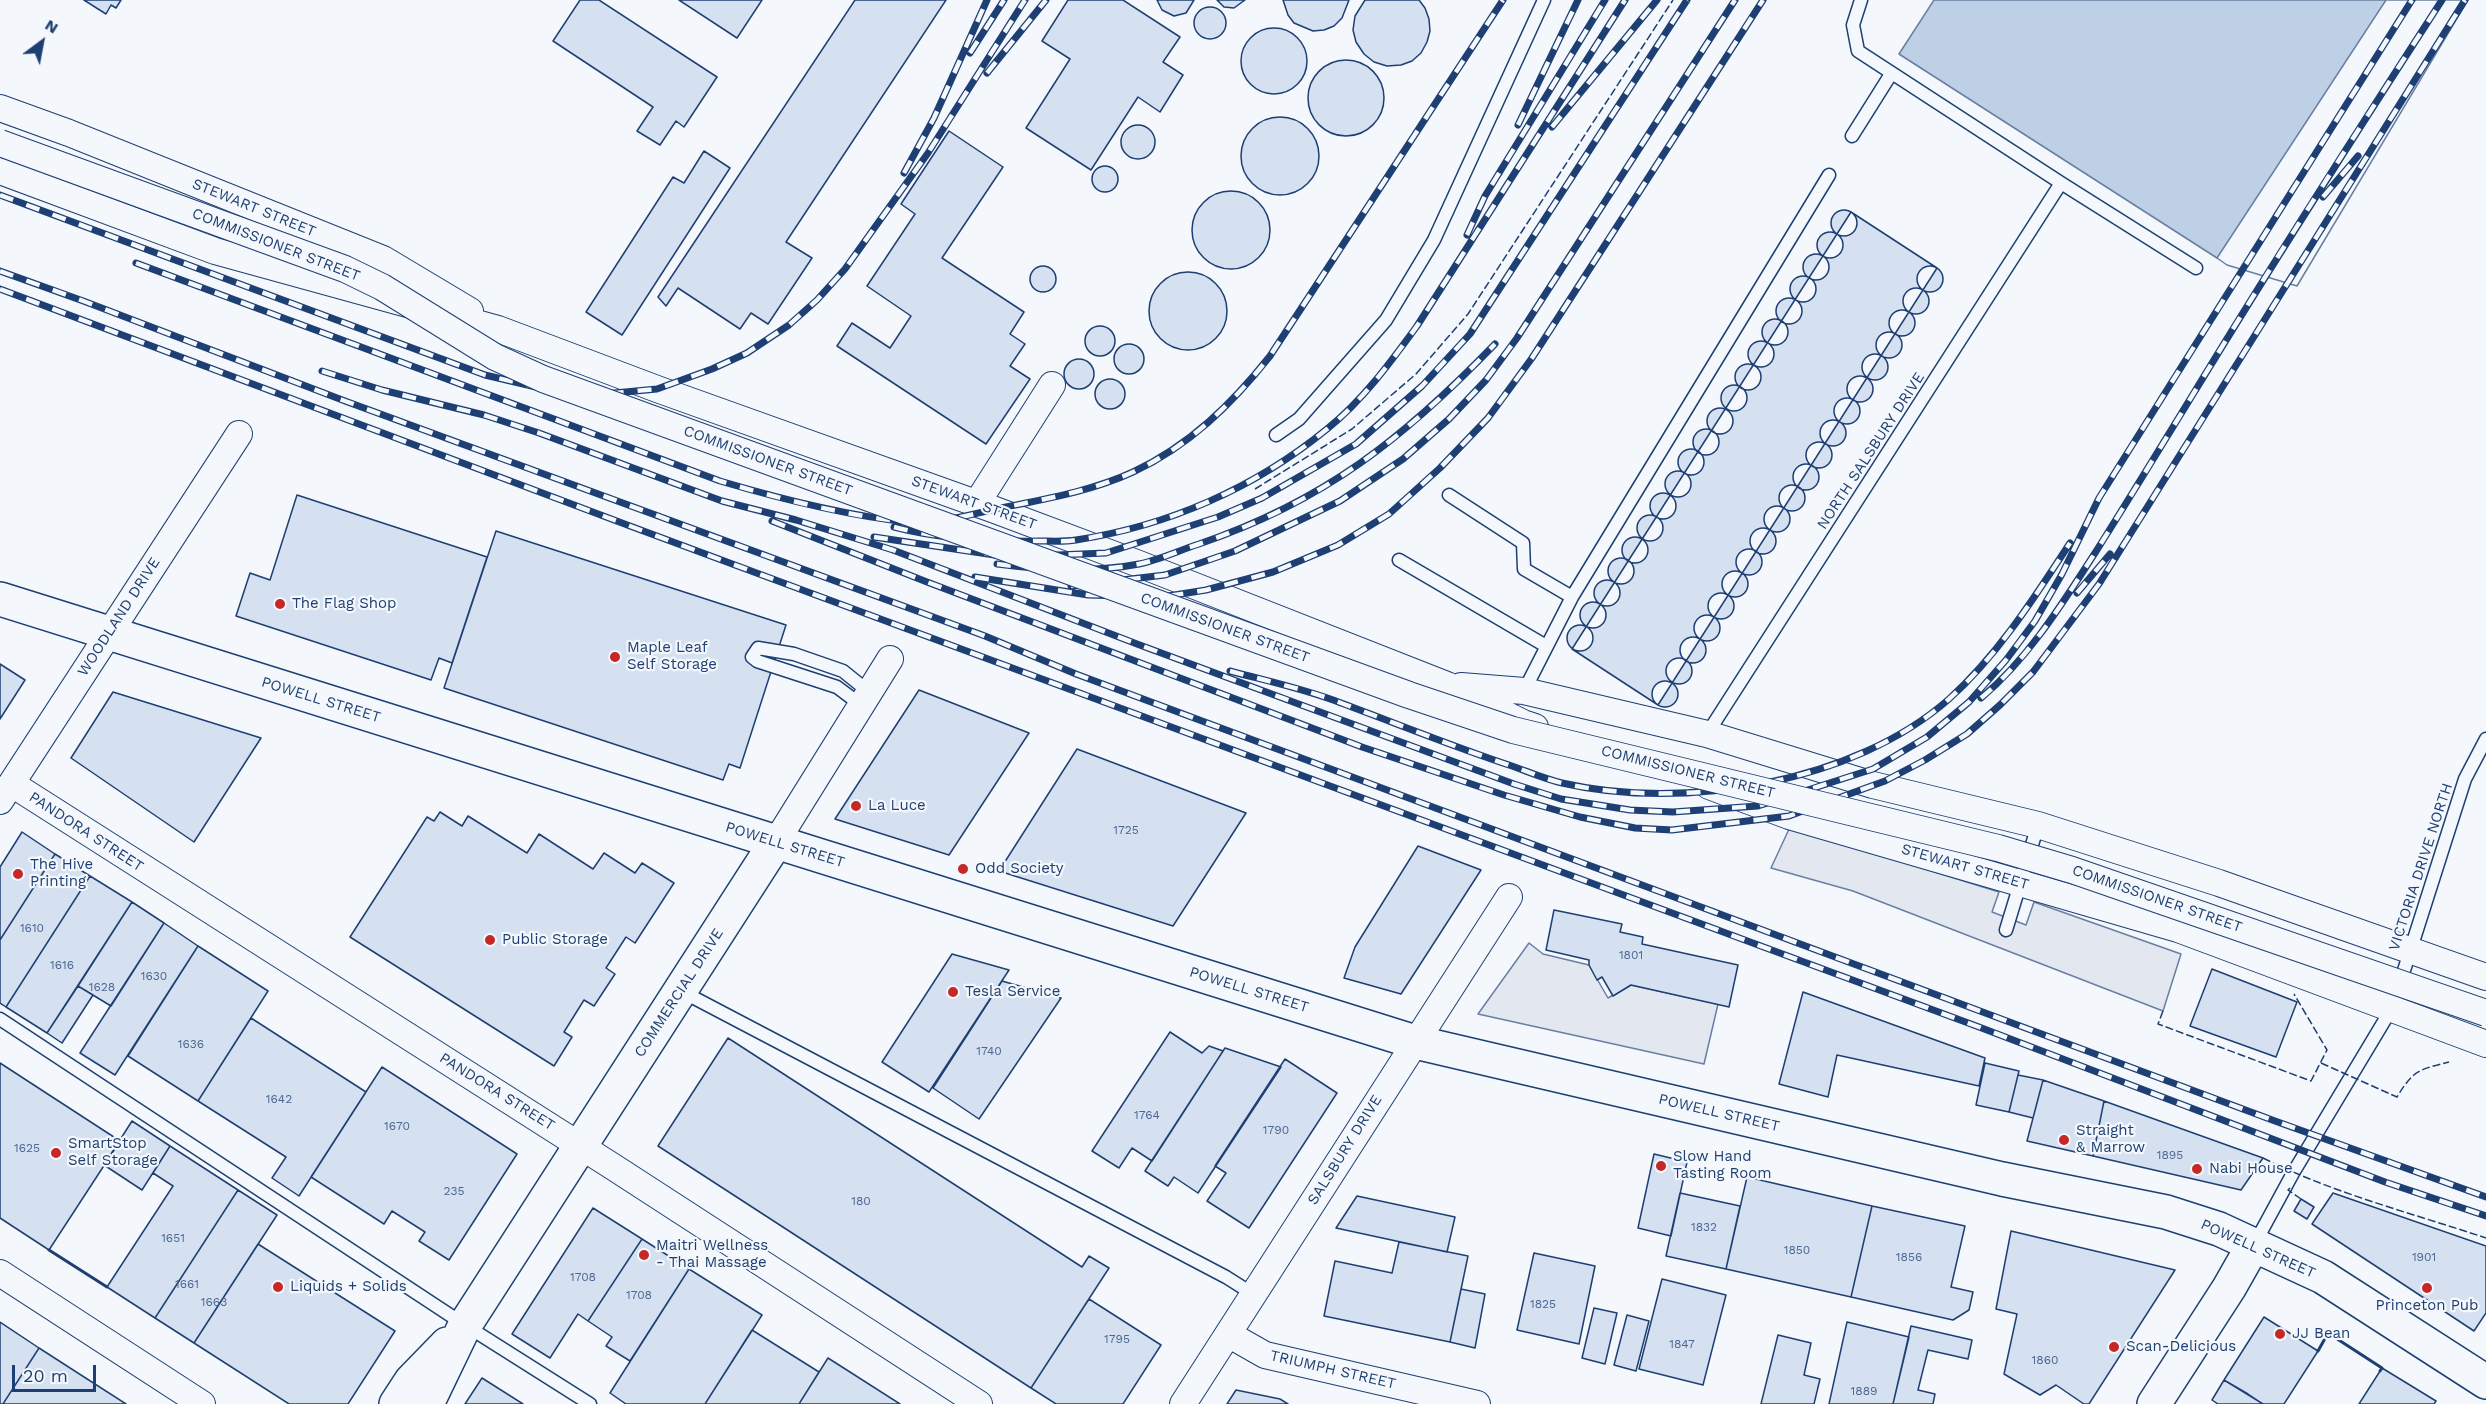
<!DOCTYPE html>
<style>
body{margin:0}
#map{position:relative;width:2486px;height:1404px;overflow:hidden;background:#f4f7fb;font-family:"Work Sans",sans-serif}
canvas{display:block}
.north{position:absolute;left:12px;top:12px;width:60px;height:60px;-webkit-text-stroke:4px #f4f7fb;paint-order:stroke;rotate:32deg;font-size:16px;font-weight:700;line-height:24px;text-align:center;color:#1d3f73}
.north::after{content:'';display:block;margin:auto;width:21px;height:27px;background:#1d3f73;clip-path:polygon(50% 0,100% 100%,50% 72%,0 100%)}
.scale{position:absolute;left:12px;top:1365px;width:84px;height:27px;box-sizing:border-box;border:3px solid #1d3f73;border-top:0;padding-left:8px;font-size:18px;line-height:21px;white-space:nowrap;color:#1d3f73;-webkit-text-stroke:4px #f4f7fb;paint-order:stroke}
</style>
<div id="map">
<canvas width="2486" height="1404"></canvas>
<div class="north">N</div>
<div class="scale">20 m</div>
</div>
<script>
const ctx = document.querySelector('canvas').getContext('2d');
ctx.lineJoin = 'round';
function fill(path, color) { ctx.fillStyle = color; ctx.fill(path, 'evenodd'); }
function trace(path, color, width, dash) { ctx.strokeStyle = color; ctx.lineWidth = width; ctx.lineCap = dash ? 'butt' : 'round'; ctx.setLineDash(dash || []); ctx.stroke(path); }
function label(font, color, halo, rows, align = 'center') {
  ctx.font = font + ' "Work Sans",sans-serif'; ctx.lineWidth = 4.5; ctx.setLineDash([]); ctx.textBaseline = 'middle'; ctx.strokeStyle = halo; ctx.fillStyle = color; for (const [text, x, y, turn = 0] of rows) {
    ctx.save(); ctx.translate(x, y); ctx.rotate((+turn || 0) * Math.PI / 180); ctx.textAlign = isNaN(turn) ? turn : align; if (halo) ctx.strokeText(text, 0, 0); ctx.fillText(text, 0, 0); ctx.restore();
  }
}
const parking = new Path2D(`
 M1790,827L1999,892L1992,912L2026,925L2034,902L2181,954L2163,1011L1853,891L1771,868Z
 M1529,943L1543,954L1589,965L1608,998L1631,985L1718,1004L1704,1064L1478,1014Z`);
fill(parking, '#e3e8f0');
trace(parking, '#687fa3', 1.5);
const water = new Path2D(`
 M1934,0H2465L2295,284L2217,258L1899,54Z`);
fill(water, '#bed0e5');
trace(water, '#687fa3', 1.5);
const pier = new Path2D(`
 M2386,0H2468L2297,286L2227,265L2217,258Z`);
fill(pier, '#f4f7fb');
trace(pier, '#687fa3', 1.5);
const building = new Path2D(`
 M84,0H121L116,8L111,5L106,14Z
 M580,0H599L717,77L684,127L676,121L660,145L637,131L653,107L553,41Z
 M679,0H762L737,38Z
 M855,0H946L786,242L812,258L768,324L751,313L740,329L678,288L666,306L658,297Z
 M1068,0H1123L1180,37L1163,62L1183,75L1160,112L1138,97L1091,170L1026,128L1070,59L1042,41Z
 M1157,0H1194L1186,13L1174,16L1162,10Z
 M1217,0H1245L1234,8L1224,7Z
 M1283,0H1349L1342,18L1334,26L1324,30L1313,31L1294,23L1288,15Z
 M1365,0H1419L1425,8L1429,19L1430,31L1427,42L1421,53L1412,61L1401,65L1387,66L1374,62L1364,54L1356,42L1353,30L1355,16Z
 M1194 23a16 16 0 1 1 32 0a16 16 0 1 1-32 0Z
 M1241 61a33 33 0 1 1 66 0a33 33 0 1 1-66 0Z
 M1308 98a38 38 0 1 1 76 0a38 38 0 1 1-76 0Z
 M1241 156a39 39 0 1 1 78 0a39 39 0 1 1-78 0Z
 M1121 142a17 17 0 1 1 34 0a17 17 0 1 1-34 0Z
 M949,131L1003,167L942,258L1024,312L1010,334L1025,344L1010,366L1030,379L986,444L837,346L852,323L890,348L911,316L867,286L915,214L901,204Z
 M704,151L730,168L622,335L586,312L673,177L684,183Z
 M1092 179a13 13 0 1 1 26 0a13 13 0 1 1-26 0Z
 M1192 230a39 39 0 1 1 78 0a39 39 0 1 1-78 0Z
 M1831 223a13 13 0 1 1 26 0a13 13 0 1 1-26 0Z
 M1851,212L1937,268L1658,705L1572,649Z
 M1817 245a13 13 0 1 1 26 0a13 13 0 1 1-26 0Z
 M1803 267a13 13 0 1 1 26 0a13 13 0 1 1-26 0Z
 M1917 279a13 13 0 1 1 26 0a13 13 0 1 1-26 0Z
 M1030 279a13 13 0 1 1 26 0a13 13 0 1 1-26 0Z
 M1149 311a39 39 0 1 1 78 0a39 39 0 1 1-78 0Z
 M1790 289a13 13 0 1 1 26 0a13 13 0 1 1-26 0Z
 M1903 301a13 13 0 1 1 26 0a13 13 0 1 1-26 0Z
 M1776 311a13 13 0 1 1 26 0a13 13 0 1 1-26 0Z
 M1889 323a13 13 0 1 1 26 0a13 13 0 1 1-26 0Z
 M1762 332a13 13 0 1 1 26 0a13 13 0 1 1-26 0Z
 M1085 341a15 15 0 1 1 30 0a15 15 0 1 1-30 0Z
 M1876 345a13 13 0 1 1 26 0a13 13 0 1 1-26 0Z
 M1748 354a13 13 0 1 1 26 0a13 13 0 1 1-26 0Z
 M1114 359a15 15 0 1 1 30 0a15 15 0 1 1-30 0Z
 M1862 367a13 13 0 1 1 26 0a13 13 0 1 1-26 0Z
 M1064 374a15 15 0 1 1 30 0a15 15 0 1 1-30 0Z
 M1735 377a13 13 0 1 1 26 0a13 13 0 1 1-26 0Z
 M1847 389a13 13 0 1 1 26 0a13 13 0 1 1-26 0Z
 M1095 394a15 15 0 1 1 30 0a15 15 0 1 1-30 0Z
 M1721 398a13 13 0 1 1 26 0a13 13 0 1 1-26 0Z
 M1834 411a13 13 0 1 1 26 0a13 13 0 1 1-26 0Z
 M1707 421a13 13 0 1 1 26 0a13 13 0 1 1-26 0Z
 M1820 433a13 13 0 1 1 26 0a13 13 0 1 1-26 0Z
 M1693 442a13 13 0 1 1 26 0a13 13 0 1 1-26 0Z
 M1806 455a13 13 0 1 1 26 0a13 13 0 1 1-26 0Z
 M1678 462a13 13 0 1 1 26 0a13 13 0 1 1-26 0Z
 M1793 477a13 13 0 1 1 26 0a13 13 0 1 1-26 0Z
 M1665 484a13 13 0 1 1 26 0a13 13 0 1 1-26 0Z
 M1779 498a13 13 0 1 1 26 0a13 13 0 1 1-26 0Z
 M1650 506a13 13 0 1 1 26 0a13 13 0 1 1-26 0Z
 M297,495L487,557L452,663L439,658L431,680L236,616L250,573L270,580Z
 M1764 519a13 13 0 1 1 26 0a13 13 0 1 1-26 0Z
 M1637 528a13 13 0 1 1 26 0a13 13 0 1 1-26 0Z
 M1750 541a13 13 0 1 1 26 0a13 13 0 1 1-26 0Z
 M496,531L786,625L740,768L729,764L723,780L444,688Z
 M1622 550a13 13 0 1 1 26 0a13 13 0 1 1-26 0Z
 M1736 562a13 13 0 1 1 26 0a13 13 0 1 1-26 0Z
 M1608 571a13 13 0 1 1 26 0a13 13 0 1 1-26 0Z
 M1722 584a13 13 0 1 1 26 0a13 13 0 1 1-26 0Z
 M1594 593a13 13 0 1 1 26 0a13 13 0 1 1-26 0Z
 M1708 606a13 13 0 1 1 26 0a13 13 0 1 1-26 0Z
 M1580 615a13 13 0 1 1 26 0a13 13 0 1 1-26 0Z
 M1694 628a13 13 0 1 1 26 0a13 13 0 1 1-26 0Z
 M1567 638a13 13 0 1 1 26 0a13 13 0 1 1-26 0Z
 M1680 650a13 13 0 1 1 26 0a13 13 0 1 1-26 0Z
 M1666 671a13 13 0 1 1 26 0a13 13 0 1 1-26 0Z
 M0,664L25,680L0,719Z
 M1652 694a13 13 0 1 1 26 0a13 13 0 1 1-26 0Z
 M919,690L1029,733L949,855L835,819Z
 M113,692L261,738L194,842L71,758Z
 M1077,749L1246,813L1173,926L999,871Z
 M440,812L462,826L468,816L527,853L539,834L593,869L604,853L635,873L642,863L674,883L635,943L626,937L606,968L615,974L594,1006L584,1000L564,1032L572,1037L554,1066L350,937L427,817L434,821Z
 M22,832L55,854L0,940V867Z
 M1418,846L1481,870L1401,994L1344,978L1355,947Z
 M55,854L90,876L6,1007L0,1003V940Z
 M90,876L132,902L47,1033L6,1007Z
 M132,902L164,923L111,1006L78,986Z
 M1554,910L1622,924L1620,932L1643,937L1642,944L1738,965L1729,1007L1631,985L1613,996L1602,977L1597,980L1589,965V960L1546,950Z
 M164,923L198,946L115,1075L80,1053Z
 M198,946L268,991L198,1101L128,1056Z
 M952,954L1009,970L929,1092L882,1062Z
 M2212,969L2297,1002L2276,1057L2190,1026Z
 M1002,981L1061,998L979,1119L933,1088Z
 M78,986L93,995L62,1043L47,1033Z
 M1803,992L1985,1058L1979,1086L1837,1055L1828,1097L1779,1084Z
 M251,1018L366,1092L299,1196L272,1178L286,1157L198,1101Z
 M1170,1032L1202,1053L1209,1046L1223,1051L1152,1161L1132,1148L1119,1168L1092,1151Z
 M728,1038L1082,1267L1089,1256L1109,1268L1031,1388L658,1146Z
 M1225,1048L1281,1067L1198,1193L1174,1177L1168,1186L1145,1171Z
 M1285,1059L1337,1093L1249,1228L1207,1201L1226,1173L1215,1166Z
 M0,1063L120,1141L49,1250L0,1218Z
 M1985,1063L2019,1071L2009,1112L1976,1105Z
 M382,1067L517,1154L449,1260L419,1241L425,1232L392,1211L384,1224L311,1177Z
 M2018,1075L2043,1080L2033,1118L2009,1112Z
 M2043,1080L2104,1101L2093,1156L2027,1141Z
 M2104,1101L2263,1158L2241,1190L2093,1156Z
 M132,1121L170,1146L142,1190L104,1165Z
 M170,1146L238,1190L155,1318L107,1287L173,1186L153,1173Z
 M1654,1154L1687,1162L1671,1236L1638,1228Z
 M1747,1177L1872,1206L1851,1297L1726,1269Z
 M238,1190L277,1215L194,1343L155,1318Z
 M1680,1193L1740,1206L1726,1269L1666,1256Z
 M2333,1193L2486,1246V1313L2474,1331L2312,1224Z
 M1357,1196L1455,1217L1447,1252L1336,1228Z
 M2301,1199L2314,1207L2307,1219L2294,1211Z
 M1872,1206L1965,1226L1951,1287L1973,1292L1969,1310L1953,1320L1851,1297Z
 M593,1208L642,1239L588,1321L578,1314L550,1358L512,1334Z
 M2011,1231L2175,1270L2089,1404H2084L2056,1385L2040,1395L2004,1374L2017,1314L1996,1309Z
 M642,1239L689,1269L630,1361L606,1346L612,1337L588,1321Z
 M1399,1242L1468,1256L1450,1342L1324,1316L1335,1261L1392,1273Z
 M258,1244L395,1331L348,1404H289L194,1343Z
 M1534,1253L1595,1266L1579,1344L1517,1330Z
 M689,1269L762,1315L705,1404H626L610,1393Z
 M1662,1279L1726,1295L1703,1385L1639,1369Z
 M1461,1289L1485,1294L1475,1348L1450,1342Z
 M1089,1299L1161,1345L1123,1404H1056L1031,1388Z
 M1594,1308L1617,1313L1605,1364L1582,1358Z
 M1627,1315L1649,1321L1636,1371L1614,1365Z
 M2264,1317L2318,1351L2284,1404H2263L2224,1380Z
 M0,1322L39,1348L3,1404H0Z
 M1847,1322L1909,1337L1893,1404H1829Z
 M1911,1326L1972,1340L1968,1359L1928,1350L1918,1390L1935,1394L1933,1404H1893Z
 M752,1330L819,1372L799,1404H705Z
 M1778,1335L1811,1343L1804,1375L1820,1379L1814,1404H1761Z
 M39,1348L126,1404H3Z
 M828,1358L900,1404H799Z
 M2382,1368L2436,1401L2434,1404H2359Z
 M482,1378L523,1404H465Z
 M2224,1380L2248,1394L2263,1404H2218L2212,1400Z
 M1236,1390L1280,1399L1288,1404H1227Z`);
fill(building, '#d5e0f0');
trace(building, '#1d3f73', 1.5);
const lane = new Path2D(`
 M1861,0L1853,25L1858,51L2061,183L2196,268
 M1852,136L1891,74
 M1276,435L1299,419L1386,320L1434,240L1544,0
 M1449,495L1523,543L1524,569L1572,597
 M1399,560L1546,646
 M1524,691L1572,597L1829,175
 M861,705L837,687L757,661L752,657L758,648L794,654L843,671L869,692
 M1707,734L2061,183
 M2006,930L2038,825
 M681,991L1226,1277L1253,1294
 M0,1019L465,1325L590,1404
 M2255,1243L2293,1173L2392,1008L2465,779L2486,739`);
const street = new Path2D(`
 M0,108L69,133L383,259L470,311
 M0,171L215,251L498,329L657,389L995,510L1139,564L1447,685L1523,723L1535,727
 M977,503L1052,385
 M1461,686L1524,691L1707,734L1873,785L2038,825L2219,883L2486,977
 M12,784L615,1168L979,1404
 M1709,786L1789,816L2178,929L2486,1044
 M0,801L239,434
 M776,842L890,659
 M0,1273L202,1404
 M1228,1334L1265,1355L1477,1404
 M1183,1404L1509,897`);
const secondary = new Path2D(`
 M0,599L1415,1042L2002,1179L2166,1212L2219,1229L2323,1277L2486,1382
 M396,1404L411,1381L447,1344
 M427,1404L465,1325L776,842
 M2154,1404L2229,1288L2254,1244`);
trace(lane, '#1d3f73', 15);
trace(street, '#1d3f73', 28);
trace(secondary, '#1d3f73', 36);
trace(lane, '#f4f7fb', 12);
trace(street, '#f4f7fb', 26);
trace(secondary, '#f4f7fb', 33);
const rail = new Path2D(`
 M970,53L1004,0
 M987,73L1046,0
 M1518,125L1578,0
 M1552,127L1657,0
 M904,173L934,118L987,0
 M0,195L485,375L553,391L604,394L657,389L712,369L747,353L789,325L817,300L845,269L928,153L1025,0
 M2323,197L2358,156
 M1467,235L1485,196L1605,0
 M136,263L720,481C781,499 843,515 907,522C938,525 971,514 1001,508C1045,499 1092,491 1133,472C1189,446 1232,404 1270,356L1503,0
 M0,271L86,302L345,401L985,636L1076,674L2275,1121L2486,1197
 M0,289L630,526L1979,1027L2385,1182L2486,1216
 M322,371L382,390L484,415L539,433L722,501L796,520L893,550L1137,644L1514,784L1561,799L1630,810L1673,812L1758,806L1873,769L1927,737L1969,702L2006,660L2035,621L2062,574L2099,498L2412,0
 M772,521L927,582L1362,747L1504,795L1580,817L1635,828L1672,830L1789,816L1885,781L1925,760L1967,734L2000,705L2033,672L2099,584L2465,0
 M894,527C941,539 991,542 1039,541C1051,541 1064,542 1076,540C1168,526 1255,488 1327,429C1363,400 1390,363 1417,326L1625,0
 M874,537L1008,557L1106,553L1218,517L1262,498L1356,444L1422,386L1470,334L1687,0
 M997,564C1043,570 1093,573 1139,564C1159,560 1180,550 1199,544C1325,501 1404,438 1495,344
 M975,577L1088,595L1162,597L1206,590L1273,572L1338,545L1389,514L1440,468L1488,418L1532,358L1763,0
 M1071,586L1165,575L1235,551L1340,501L1403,459L1449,419L1486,380L1517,338L1735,0
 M2077,593L2110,554
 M1230,671C1267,681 1305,689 1341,703C1398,724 1454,747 1512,766C1529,772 1545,779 1562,783C1684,811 1854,783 1949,699C1998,655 2034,598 2070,543
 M1981,698C2028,659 2062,604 2095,553C2129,499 2162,445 2195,391C2275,259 2358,130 2442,0`);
trace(rail, '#1d3f73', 7);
trace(rail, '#f4f7fb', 4.5, [14]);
const streetBridge = new Path2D(`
 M0,143L345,269L382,287L495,357L543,379L1409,695L1513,730L1998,848L2072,870L2486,1013`);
trace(streetBridge, '#1d3f73', 28, []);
trace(streetBridge, '#f4f7fb', 26);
trace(new Path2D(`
 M1255,489L1352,429L1416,374L1468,314L1673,0
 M2163,1011L2158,1024L2311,1081L2327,1050L2294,994
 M2321,1063L2397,1097C2414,1069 2419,1070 2449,1062
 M2263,1158C2333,1193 2411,1213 2486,1238
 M2290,1188L2288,1190L2301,1199`), '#1d3f73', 1.5, [8, 3]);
trace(new Path2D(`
 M49,1250L107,1287
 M2318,1351L2328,1333L2382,1368L2380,1371`), '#1d3f73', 3);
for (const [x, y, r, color] of [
 [280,604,6,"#c62828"],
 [615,657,6,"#c62828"],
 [856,806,6,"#c62828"],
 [963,869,6,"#c62828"],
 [18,874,6,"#c62828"],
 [490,940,6,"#c62828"],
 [953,992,6,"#c62828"],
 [2064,1140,6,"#c62828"],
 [56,1153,6,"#c62828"],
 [1661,1166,6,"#c62828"],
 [2197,1169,6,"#c62828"],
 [644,1255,6,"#c62828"],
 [278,1287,6,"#c62828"],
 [2427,1288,6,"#c62828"],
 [2280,1334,6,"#c62828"],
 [2114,1347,6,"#c62828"]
]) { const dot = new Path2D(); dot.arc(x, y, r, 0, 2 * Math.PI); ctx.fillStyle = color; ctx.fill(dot); trace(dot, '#f4f7fb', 2); }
label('12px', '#4b6792', null, [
 ["1725",1126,830],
 ["1610",32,928],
 ["1801",1631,955],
 ["1616",62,965],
 ["1630",154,976],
 ["1628",102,987],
 ["1636",191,1044],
 ["1740",989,1051],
 ["1642",279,1099],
 ["1764",1147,1115],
 ["1670",397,1126],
 ["1790",1276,1130],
 ["1625",27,1148],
 ["1895",2170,1155],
 ["235",454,1191],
 ["180",861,1201],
 ["1832",1704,1227],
 ["1651",173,1238],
 ["1850",1797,1250],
 ["1856",1909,1257],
 ["1901",2424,1257],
 ["1708",583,1277],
 ["1661",187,1284],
 ["1708",639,1295],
 ["1663",214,1302],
 ["1825",1543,1304],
 ["1795",1117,1339],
 ["1847",1682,1344],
 ["1860",2045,1360],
 ["1889",1864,1391]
]);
label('15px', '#1d3f73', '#f4f7fb', [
 ["STEWART STREET",254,208,22],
 ["COMMISSIONER STREET",276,245,21],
 ["NORTH SALSBURY DRIVE",1871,451,-57],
 ["COMMISSIONER STREET",768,461,20],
 ["STEWART STREET",974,503,20],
 ["WOODLAND DRIVE",119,617,-57],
 ["COMMISSIONER STREET",1225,628,20],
 ["POWELL STREET",321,700,17],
 ["COMMISSIONER STREET",1688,772,14],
 ["PANDORA STREET",86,832,33],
 ["POWELL STREET",785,845,17],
 ["STEWART STREET",1965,867,16],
 ["VICTORIA DRIVE NORTH",2421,867,-72],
 ["COMMISSIONER STREET",2157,899,19],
 ["POWELL STREET",1249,990,17],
 ["COMMERCIAL DRIVE",679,993,-57],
 ["PANDORA STREET",497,1092,32],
 ["POWELL STREET",1719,1113,13],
 ["SALSBURY DRIVE",1345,1150,-58],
 ["POWELL STREET",2258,1249,24],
 ["TRIUMPH STREET",1333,1370,13]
]);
label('15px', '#1d3f73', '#f4f7fb', [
 ["The Flag Shop",292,604],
 ["Maple Leaf",627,648],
 ["Self Storage",627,665],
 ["La Luce",868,806],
 ["The Hive",30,865],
 ["Printing",30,882],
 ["Odd Society",975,869],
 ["Public Storage",502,940],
 ["Tesla Service",965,992],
 ["Straight",2076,1131],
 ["& Marrow",2076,1148],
 ["SmartStop",68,1144],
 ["Self Storage",68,1161],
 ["Slow Hand",1673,1157],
 ["Tasting Room",1673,1174],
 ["Nabi House",2209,1169],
 ["Maitri Wellness",656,1246],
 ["- Thai Massage",656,1263],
 ["Liquids + Solids",290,1287],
 ["Princeton Pub",2427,1306,"center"],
 ["JJ Bean",2292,1334],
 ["Scan-Delicious",2126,1347]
], 'left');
</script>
